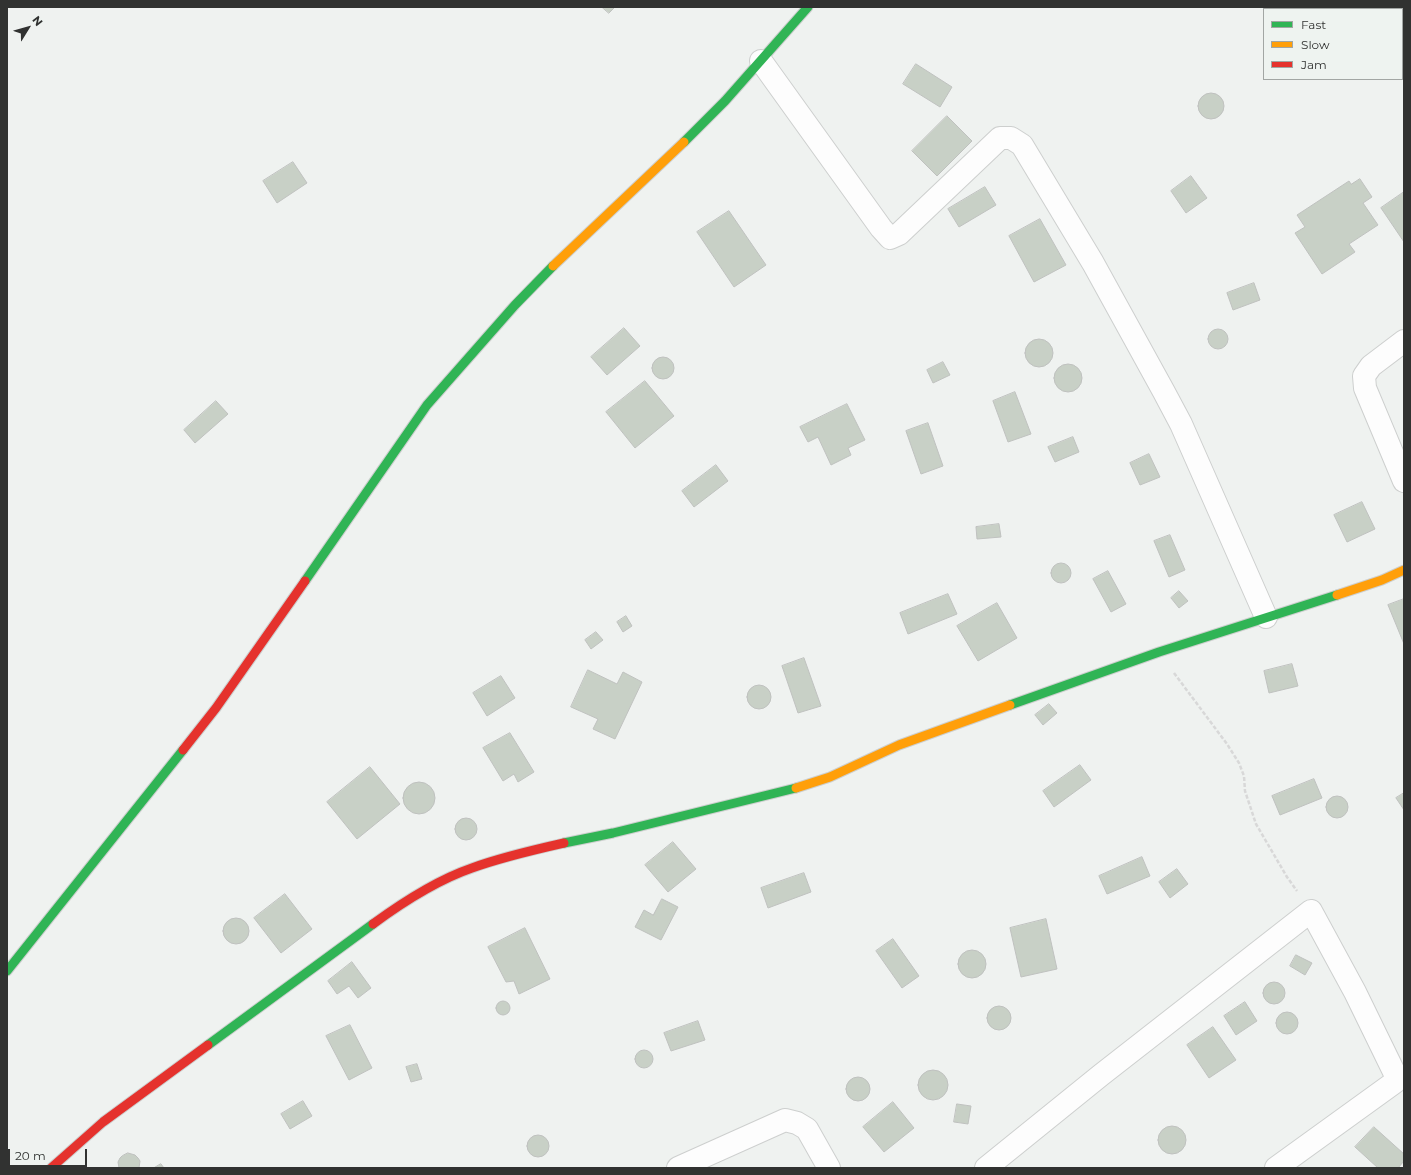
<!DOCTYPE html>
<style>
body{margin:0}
#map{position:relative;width:1411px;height:1175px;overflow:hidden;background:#eff2f0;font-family:Montserrat,sans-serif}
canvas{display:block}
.frame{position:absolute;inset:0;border:8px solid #313231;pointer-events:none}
.legend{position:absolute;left:1263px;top:8px;width:140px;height:72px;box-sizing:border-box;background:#eef3f0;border:1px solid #a2a6a4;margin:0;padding:5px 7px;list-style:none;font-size:12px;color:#313231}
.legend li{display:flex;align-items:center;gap:8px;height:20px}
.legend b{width:20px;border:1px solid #a2a6a4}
.north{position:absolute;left:8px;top:8px;width:40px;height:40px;-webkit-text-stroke:3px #eef3f0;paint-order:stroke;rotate:53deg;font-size:11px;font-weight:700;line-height:16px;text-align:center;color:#313231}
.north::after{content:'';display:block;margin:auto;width:14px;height:18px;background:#313231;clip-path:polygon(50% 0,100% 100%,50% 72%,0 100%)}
.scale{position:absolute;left:8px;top:1149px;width:79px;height:18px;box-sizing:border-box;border:2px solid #313231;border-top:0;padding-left:5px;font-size:12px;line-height:14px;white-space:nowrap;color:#313231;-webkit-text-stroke:3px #eef3f0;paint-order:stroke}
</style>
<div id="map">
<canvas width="1411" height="1175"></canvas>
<div class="frame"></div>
<ul class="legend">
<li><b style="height:5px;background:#30b455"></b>Fast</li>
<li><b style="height:5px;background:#ff9f0a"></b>Slow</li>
<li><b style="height:5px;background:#e5322d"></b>Jam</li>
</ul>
<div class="north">N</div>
<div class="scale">20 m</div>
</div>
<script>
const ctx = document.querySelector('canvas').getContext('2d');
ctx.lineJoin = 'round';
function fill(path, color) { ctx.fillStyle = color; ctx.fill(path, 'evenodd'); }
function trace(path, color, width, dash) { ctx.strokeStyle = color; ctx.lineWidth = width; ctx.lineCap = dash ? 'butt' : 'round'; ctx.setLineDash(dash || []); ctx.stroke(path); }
const building = new Path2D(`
 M602,7H615L609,13Z
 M916,64L952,87L940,107L903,84Z
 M1198 106a13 13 0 1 1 26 0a13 13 0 1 1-26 0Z
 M947,116L972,141L937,176L912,151Z
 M293,162L307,183L277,203L263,181Z
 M1191,176L1207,198L1186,213L1171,191Z
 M1360,179L1372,197L1363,203L1378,225L1349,244L1355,252L1322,274L1295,233L1305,227L1297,215L1349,181L1351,184Z
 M985,187L996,205L959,227L948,209Z
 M1404,192V242L1381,208Z
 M729,211L766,265L734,287L697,232Z
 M1040,219L1066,265L1034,282L1009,236Z
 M1254,283L1260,300L1233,310L1227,293Z
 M624,328L640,346L607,375L591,357Z
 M1208 339a10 10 0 1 1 20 0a10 10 0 1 1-20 0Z
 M1025 353a14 14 0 1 1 28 0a14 14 0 1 1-28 0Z
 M652 368a11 11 0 1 1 22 0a11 11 0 1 1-22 0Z
 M943,362L950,375L933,383L927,370Z
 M1054 378a14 14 0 1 1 28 0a14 14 0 1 1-28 0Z
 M645,381L674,416L635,448L606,412Z
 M1015,392L1031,434L1008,442L993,401Z
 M216,401L228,414L195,443L184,430Z
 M847,404L865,440L848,448L851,455L831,465L818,437L808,442L800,427Z
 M928,423L943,466L921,474L906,431Z
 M1073,437L1079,452L1055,462L1048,447Z
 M1149,454L1160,477L1140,485L1130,463Z
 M716,465L728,481L694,507L682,491Z
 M1362,502L1375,529L1347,542L1334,515Z
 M999,524L1001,537L977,539L976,527Z
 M1170,535L1185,570L1169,577L1154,541Z
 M1051 573a10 10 0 1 1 20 0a10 10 0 1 1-20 0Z
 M1108,571L1126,604L1111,612L1093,579Z
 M1179,591L1188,601L1179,608L1171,598Z
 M948,594L957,614L908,634L900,613Z
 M1404,599V644L1388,605Z
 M997,603L1017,638L978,661L957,626Z
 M626,616L632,626L623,632L617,622Z
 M596,632L603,640L591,649L585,640Z
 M804,658L821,706L798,713L782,666Z
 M1292,664L1298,686L1269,693L1264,671Z
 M588,670L617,684L623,672L642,682L615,739L593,729L598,719L571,707Z
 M501,676L515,698L487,716L473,693Z
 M747 697a12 12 0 1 1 24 0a12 12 0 1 1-24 0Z
 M1049,704L1057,713L1043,725L1035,715Z
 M510,733L534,772L518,782L514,774L503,781L483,748Z
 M1080,765L1091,780L1054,807L1043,791Z
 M370,767L400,804L357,839L327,802Z
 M1314,779L1322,798L1280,815L1272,796Z
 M403 798a16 16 0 1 1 32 0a16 16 0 1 1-32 0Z
 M1404,793V810L1396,798Z
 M1326 807a11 11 0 1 1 22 0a11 11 0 1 1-22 0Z
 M455 829a11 11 0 1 1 22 0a11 11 0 1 1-22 0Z
 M673,842L696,869L668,892L645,865Z
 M1142,857L1150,876L1107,894L1099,876Z
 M1177,869L1188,884L1170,898L1159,882Z
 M804,873L811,892L768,908L761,888Z
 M285,894L312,929L281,953L254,918Z
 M662,899L678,907L661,940L635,927L644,910L653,915Z
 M223 931a13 13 0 1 1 26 0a13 13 0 1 1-26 0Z
 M1046,919L1057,969L1021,977L1010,928Z
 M525,928L550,979L519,994L514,981L506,982L488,947Z
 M893,939L919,976L902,988L876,951Z
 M958 964a14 14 0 1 1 28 0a14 14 0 1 1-28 0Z
 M1296,955L1312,963L1305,975L1290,966Z
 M352,962L371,988L358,998L349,986L337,994L328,981Z
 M1263 993a11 11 0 1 1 22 0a11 11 0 1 1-22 0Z
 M496 1008a7 7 0 1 1 14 0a7 7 0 1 1-14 0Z
 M1245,1002L1257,1021L1236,1035L1224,1016Z
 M987 1018a12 12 0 1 1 24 0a12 12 0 1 1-24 0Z
 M1276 1023a11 11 0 1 1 22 0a11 11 0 1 1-22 0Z
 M698,1021L705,1040L671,1051L664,1033Z
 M350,1025L372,1068L349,1080L326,1036Z
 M1213,1027L1236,1060L1209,1078L1187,1045Z
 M635 1059a9 9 0 1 1 18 0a9 9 0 1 1-18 0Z
 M417,1064L422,1079L411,1082L406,1067Z
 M918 1085a15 15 0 1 1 30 0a15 15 0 1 1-30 0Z
 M846 1089a12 12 0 1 1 24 0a12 12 0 1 1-24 0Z
 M303,1101L312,1116L290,1129L281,1114Z
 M893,1102L914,1128L884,1152L863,1127Z
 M957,1104L971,1106L968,1124L954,1122Z
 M1158 1140a14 14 0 1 1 28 0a14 14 0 1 1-28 0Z
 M1374,1127L1404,1154V1161L1398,1168H1378L1355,1147Z
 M527 1146a11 11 0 1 1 22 0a11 11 0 1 1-22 0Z
 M128,1153L135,1155L138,1158L140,1161L139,1168H119L118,1162L120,1158L122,1156Z
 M161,1164L164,1168H154Z`);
fill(building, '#c8d0c6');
trace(building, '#bfc1bf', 1);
const street = new Path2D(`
 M761,61L881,228L890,238L899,234L1000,138H1011L1022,145L1093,263L1164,392L1181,424L1266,617
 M1404,341L1371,366L1364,376L1365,388L1404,481
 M678,1168L785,1120L797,1123L807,1129L829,1168
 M986,1168L1101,1075L1311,911L1355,992L1395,1074V1082L1276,1168`);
const fast = new Path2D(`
 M684,142L725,101L808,7
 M305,581L427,405L515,305L553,266
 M1010,705L1159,652L1337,595
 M564,843L613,833L796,788
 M7,971L183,750
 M208,1045L373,924`);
const slow = new Path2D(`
 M553,266L684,142
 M1337,595L1382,580L1404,570
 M796,788L830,777L899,745L1010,705`);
const jam = new Path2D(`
 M183,750L216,708L305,581
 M373,924C403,902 437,880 472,868C502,857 533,850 564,843
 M51,1168L103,1122L208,1045`);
trace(street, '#cdcfce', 24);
trace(fast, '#cdcfce', 11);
trace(slow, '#cdcfce', 11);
trace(jam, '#cdcfce', 11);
trace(new Path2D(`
 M1174,673L1227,744L1239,763L1244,776L1245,791L1256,824L1287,877L1297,891`), '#d8d8d8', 2.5, [4, 2]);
trace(street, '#fdfdfd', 22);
trace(fast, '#30b455', 9);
trace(slow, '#ff9f0a', 9);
trace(jam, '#e5322d', 9);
</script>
